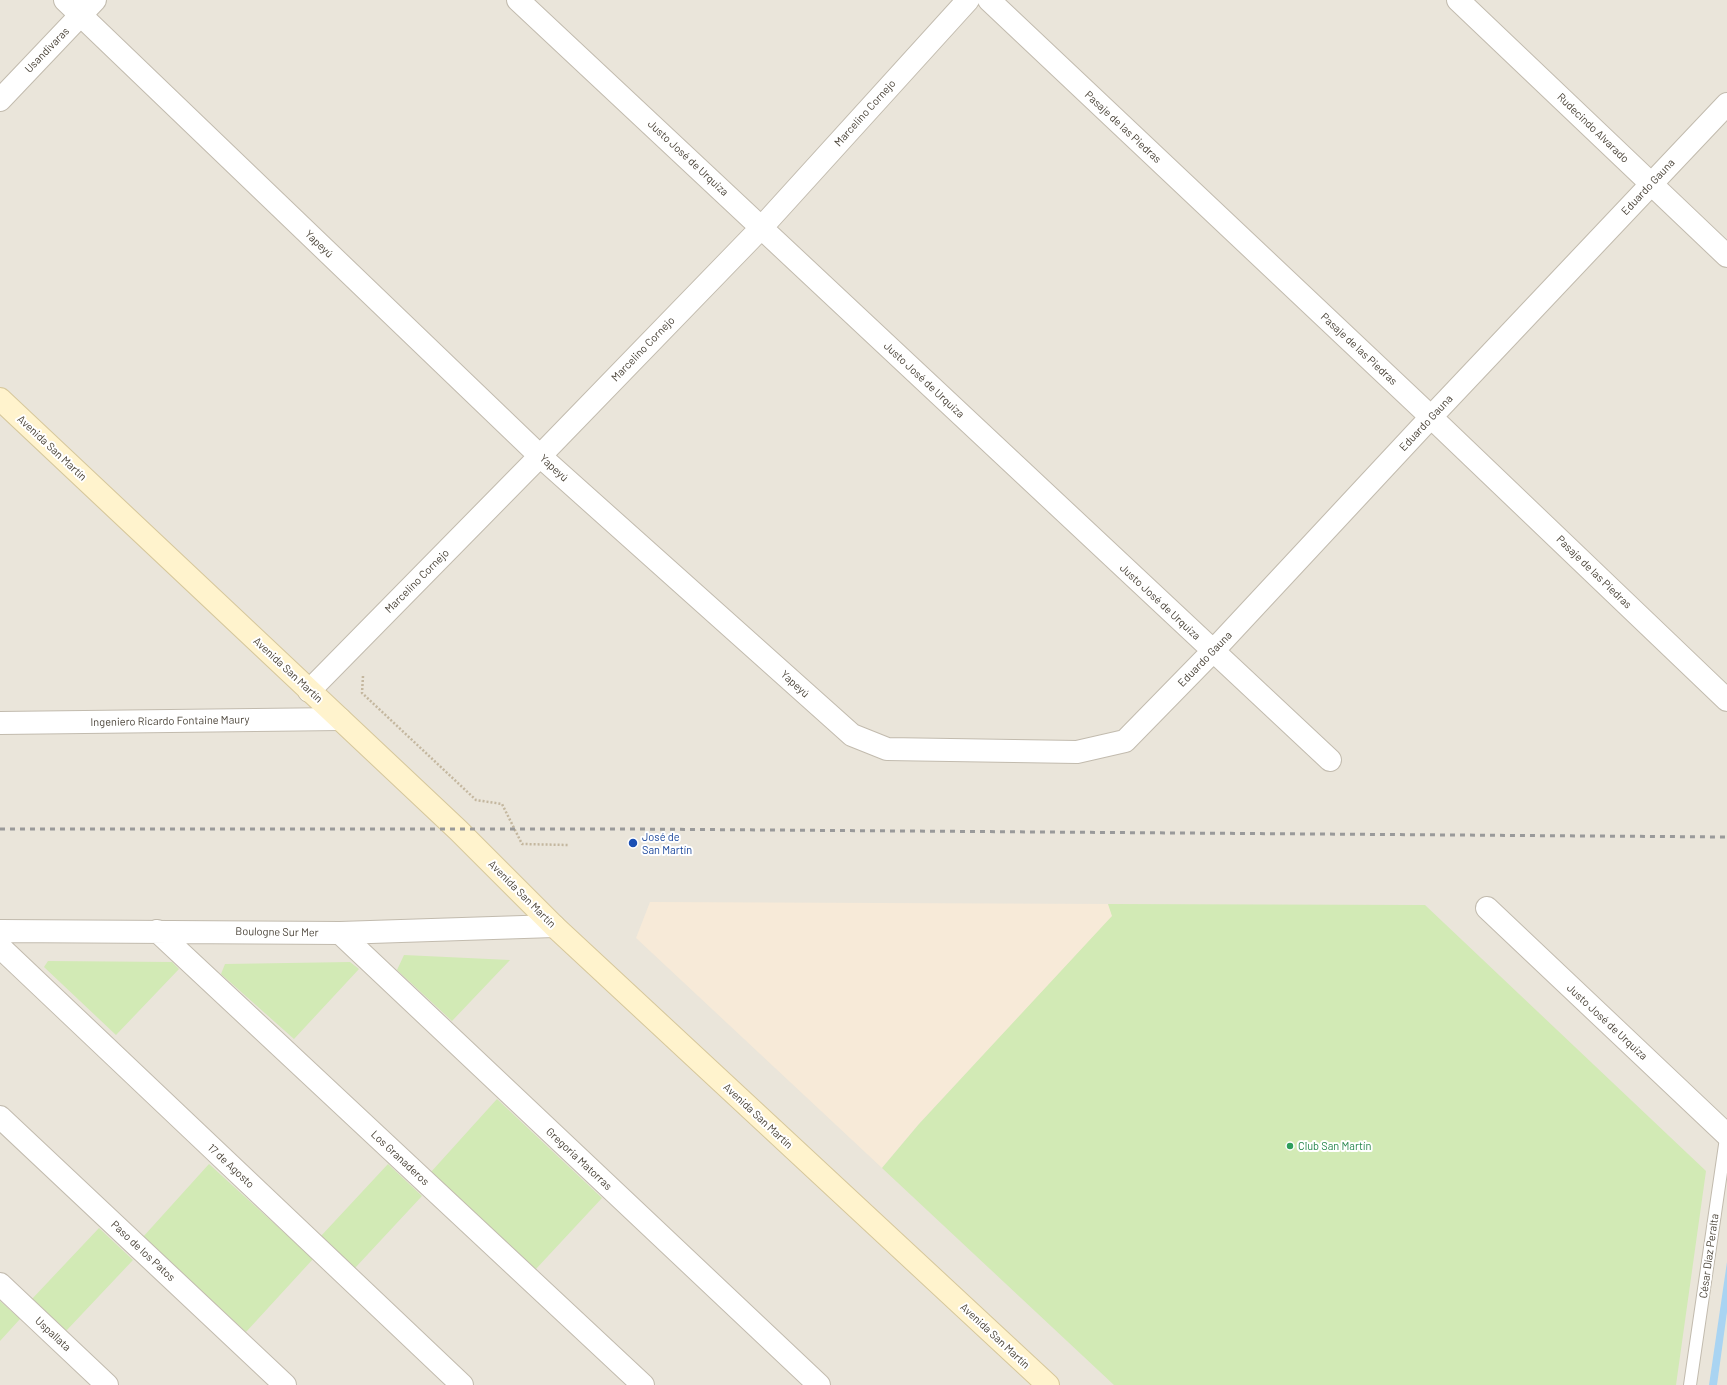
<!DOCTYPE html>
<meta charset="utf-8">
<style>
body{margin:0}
canvas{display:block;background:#f6f3ec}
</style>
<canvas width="1727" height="1385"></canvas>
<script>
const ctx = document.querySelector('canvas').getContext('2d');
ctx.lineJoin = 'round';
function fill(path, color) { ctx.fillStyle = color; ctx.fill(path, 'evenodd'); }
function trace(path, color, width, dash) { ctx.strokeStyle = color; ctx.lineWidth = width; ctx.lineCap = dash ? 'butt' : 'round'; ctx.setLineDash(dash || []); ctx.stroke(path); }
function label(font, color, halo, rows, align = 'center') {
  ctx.font = font + ' Barlow,sans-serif'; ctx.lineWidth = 4; ctx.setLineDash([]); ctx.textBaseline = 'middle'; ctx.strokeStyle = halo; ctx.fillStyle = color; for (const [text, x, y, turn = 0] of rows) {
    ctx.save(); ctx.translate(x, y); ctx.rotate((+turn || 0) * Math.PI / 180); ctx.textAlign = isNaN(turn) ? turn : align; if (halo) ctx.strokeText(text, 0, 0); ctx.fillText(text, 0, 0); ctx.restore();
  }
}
fill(new Path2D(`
 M0,0H1727V1385H0Z`), '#eae5da');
fill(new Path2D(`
 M650,902L1108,904L1113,916L919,1124L882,1168L636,938Z`), '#f7ead8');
fill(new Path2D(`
 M1108,904L1425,905L1706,1171L1676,1385H1114L882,1168L919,1124L1112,916Z
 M404,955L510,960L452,1021L397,970Z
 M48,961L172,962L179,969L116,1035L44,967Z
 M350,962L359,969L294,1039L221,974L225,964Z
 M497,1099L602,1198L535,1270L431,1172Z
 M209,1164L313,1259L246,1332L143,1237Z
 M388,1164L422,1196L355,1268L321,1236Z
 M99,1228L133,1260L66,1331L32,1299Z
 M0,1301L20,1319L0,1341Z`), '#d2eab5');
fill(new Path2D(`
 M1727,1262V1312L1717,1385H1709Z`), '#a9d4f2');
const service = new Path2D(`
 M1690,1385L1727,1131`);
const minor = new Path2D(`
 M65,0L540,456L852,735L887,749L1077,752L1125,741L1213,651L1431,417L1727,104
 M518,0L1330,760
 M989,0L1431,417L1727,700
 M1458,0L1727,256
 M0,100L95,0
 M309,691L540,456L762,227L968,0
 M0,723L340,719
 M1487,908L1727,1135
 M0,931L340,933L554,926
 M157,931L643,1385
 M340,933L819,1385
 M0,947L462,1385
 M0,1117L285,1385
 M0,1284L107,1385`);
const secondary = new Path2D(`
 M0,399L458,830L554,926L1048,1385`);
trace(service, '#c2bbae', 14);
trace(minor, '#c2bbae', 24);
trace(secondary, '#d6c79b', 24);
trace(new Path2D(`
 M363,676L362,693L476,800L502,804L522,844L568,845`), '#c4b79f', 2.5, [2, 2]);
trace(service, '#fff', 12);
trace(minor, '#fff', 22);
trace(secondary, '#fff3cd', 22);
trace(new Path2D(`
 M0,829H631L1727,837`), '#9a9a9a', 3, [5, 5]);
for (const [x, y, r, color] of [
 [633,843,5,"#1a4fb4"],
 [1290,1146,4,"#2e9e5b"]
]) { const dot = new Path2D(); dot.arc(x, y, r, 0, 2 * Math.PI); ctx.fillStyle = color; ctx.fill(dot); trace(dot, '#fff', 1.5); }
label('11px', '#4b4439', '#fff', [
 ["Usandivaras",47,50,-46],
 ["Marcelino Cornejo",865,113,-48],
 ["Pasaje de las Piedras",1123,127,43],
 ["Rudecindo Alvarado",1593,128,44],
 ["Justo José de Urquiza",688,158,43],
 ["Eduardo Gauna",1648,187,-47],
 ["Yapeyú",319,244,44],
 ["Marcelino Cornejo",643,349,-46],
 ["Pasaje de las Piedras",1359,349,43],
 ["Justo José de Urquiza",924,380,43],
 ["Eduardo Gauna",1426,423,-47],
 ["Avenida San Martín",52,448,43],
 ["Yapeyú",554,468,42],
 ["Pasaje de las Piedras",1594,572,44],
 ["Marcelino Cornejo",417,581,-45],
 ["Justo José de Urquiza",1160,602,43],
 ["Eduardo Gauna",1205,659,-46],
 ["Avenida San Martín",288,670,43],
 ["Yapeyú",795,684,42],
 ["Ingeniero Ricardo Fontaine Maury",170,721,-1],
 ["Avenida San Martín",522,894,45],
 ["Boulogne Sur Mer",277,932,1],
 ["Justo José de Urquiza",1607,1022,43],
 ["Avenida San Martín",758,1116,43],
 ["Los Granaderos",400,1158,43],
 ["Gregoria Matorras",579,1159,43],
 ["17 de Agosto",231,1166,43],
 ["Paso de los Patos",143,1251,43],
 ["César Díaz Peralta",1709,1256,-82],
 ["Uspallata",53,1334,43],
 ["Avenida San Martín",995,1336,43]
]);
label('11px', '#164399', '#fff', [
 ["José de",642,837],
 ["San Martín",642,850]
], 'left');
label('11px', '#27864d', '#fff', [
 ["Club San Martín",1298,1146]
], 'left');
</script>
